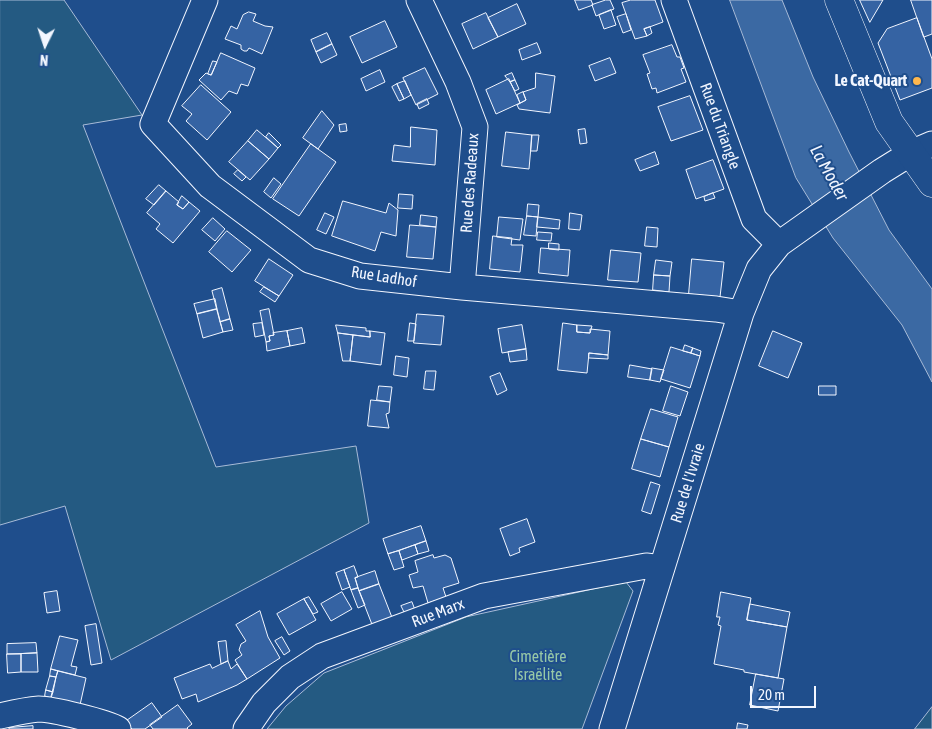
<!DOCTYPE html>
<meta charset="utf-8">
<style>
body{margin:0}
#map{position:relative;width:932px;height:729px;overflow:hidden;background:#1f4e8c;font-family:"Asap Condensed",sans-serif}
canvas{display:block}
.north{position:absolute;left:20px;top:20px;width:50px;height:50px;-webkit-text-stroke:4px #1f4e8c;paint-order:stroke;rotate:184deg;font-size:14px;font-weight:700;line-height:20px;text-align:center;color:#f2f6ff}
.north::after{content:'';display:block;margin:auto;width:18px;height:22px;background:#f2f6ff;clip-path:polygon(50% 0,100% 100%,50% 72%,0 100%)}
.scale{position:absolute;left:750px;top:686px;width:66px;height:22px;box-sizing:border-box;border:2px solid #f2f6ff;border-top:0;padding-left:6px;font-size:15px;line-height:18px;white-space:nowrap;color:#f2f6ff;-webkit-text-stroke:4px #1f4e8c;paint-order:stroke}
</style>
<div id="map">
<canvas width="932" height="729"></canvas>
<div class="north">N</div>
<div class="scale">20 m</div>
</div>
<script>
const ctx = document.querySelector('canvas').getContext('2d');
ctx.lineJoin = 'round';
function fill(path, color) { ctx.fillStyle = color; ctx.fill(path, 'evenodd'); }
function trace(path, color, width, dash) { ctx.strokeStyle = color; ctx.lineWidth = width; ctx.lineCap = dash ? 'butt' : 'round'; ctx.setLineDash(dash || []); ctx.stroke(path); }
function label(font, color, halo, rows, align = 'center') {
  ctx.font = font + ' "Asap Condensed",sans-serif'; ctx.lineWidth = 4; ctx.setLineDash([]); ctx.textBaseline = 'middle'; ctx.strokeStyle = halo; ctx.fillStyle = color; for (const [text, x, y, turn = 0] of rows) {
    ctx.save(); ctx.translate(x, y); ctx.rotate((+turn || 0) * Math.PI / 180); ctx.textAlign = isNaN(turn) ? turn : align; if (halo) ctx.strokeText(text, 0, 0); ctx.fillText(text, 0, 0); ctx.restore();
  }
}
const green = new Path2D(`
 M0,0H64L142,115L83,125L216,467L356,446L369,523L111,660L65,506L0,525Z
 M626,582L633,591L582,729H267L286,706L324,673L466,617Z
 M932,707V729H915Z`);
fill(green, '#245a82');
trace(green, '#a8bbd7', 1);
const water = new Path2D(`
 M730,0H782L813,77L849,152L889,230L932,289V382L902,325L833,238L796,178Z`);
fill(water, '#3b69a3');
trace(water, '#a8bbd7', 1);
const building = new Path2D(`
 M575,0H591L593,5L579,10Z
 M606,0H610L614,9L596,16L592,5Z
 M631,0H655L663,22L644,29L647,36L635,39L622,3Z
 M860,0H883L870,22Z
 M911,0H932V34L924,37Z
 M517,4L526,24L498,37L488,18Z
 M611,10L616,25L604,29L599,15Z
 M249,12L256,14L253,21L265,26L273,27L262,54L249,48L247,51H244L241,49V45L225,39L231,26L237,29L243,15Z
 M486,13L498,37L473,49L462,24Z
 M626,14L631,30L623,33L617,17Z
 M917,18L932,59V88L900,100L878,43L887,29Z
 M385,21L397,47L362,63L350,37Z
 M650,27L652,33L647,36L644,29Z
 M327,33L332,44L316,52L311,40Z
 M537,43L541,53L522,60L519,50Z
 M332,44L337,55L321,63L316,52Z
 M672,45L677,57H680L684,68L681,69L686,82L657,93L656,88L652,89L647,74L650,73L643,55Z
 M221,53L255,68L248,86L241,84L237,94L229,91L221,100L199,80L206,73L211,75Z
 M610,58L616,73L595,81L589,66Z
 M213,61L217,62L211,75L208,74Z
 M425,68L438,94L416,105L403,78Z
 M380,70L385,82L366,91L361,79Z
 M512,73L515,80L510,82L505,76Z
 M536,73L555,76L550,113L519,109L517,105L526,100L523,92L535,88Z
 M509,79L520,103L496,114L486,90Z
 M515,80L519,89L515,91L510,82Z
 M405,81L411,95L404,99L397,84Z
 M397,84L404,99L399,101L392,87Z
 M201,85L231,112L207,140L186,121L192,114L182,106Z
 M523,92L526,100L520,103L517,95Z
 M690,96L703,130L671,141L658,107Z
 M427,99L429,104L419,109L417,104Z
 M322,111L334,125L318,149L303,138Z
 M346,124L347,131L340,132L339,125Z
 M411,127L437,130L435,165L392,161L394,145L410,147Z
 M585,129L587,143L580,144L578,130Z
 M257,130L278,148L269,159L248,141Z
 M506,132L532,135L529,169L502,166Z
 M269,133L281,145L278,148L266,137Z
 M532,135H539L537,151H531Z
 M248,141L269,159L250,180L229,162Z
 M311,144L336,162L299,216L273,199Z
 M655,152L659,164L640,171L635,160Z
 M713,160L724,189L696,199L686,170Z
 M238,170L246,177L242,181L234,174Z
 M274,178L281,184L271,198L264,192Z
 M159,185L166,191L154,205L146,199Z
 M166,191L179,202L177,205L183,209L189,202L200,211L173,243L156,229L160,224L147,213Z
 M713,193L715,198L705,201L704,197Z
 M399,194L413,195L412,209L398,208Z
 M182,196L189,202L183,209L177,205Z
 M343,201L386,213L389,203L398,210L396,236L381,232L375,251L332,236Z
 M528,204L539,205L538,217L527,216Z
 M325,213L334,217L326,234L317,230Z
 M570,213L582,215L580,230L569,229Z
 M421,215L437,217L436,227L420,225Z
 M527,216L538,217L536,236L524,235Z
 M499,217L523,219L520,240L497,237Z
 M538,217L560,220L559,229L537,227Z
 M213,218L225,229L215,241L202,230Z
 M410,225L436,227L433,259L407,257Z
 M647,227L658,228L657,247L645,246Z
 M227,231L251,250L232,272L209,252Z
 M538,232L552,233L551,241L537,240Z
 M493,236L512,238L511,245H523L520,272L490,269Z
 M549,243L559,244V250L549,249Z
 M541,248L570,250L568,276L539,273Z
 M611,250L641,253L638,282L608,280Z
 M269,259L293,275L279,296L255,281Z
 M692,259L724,262L720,297L689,294Z
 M656,260L672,262L670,276L654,275Z
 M654,275L670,276L669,292L653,290Z
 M264,287L279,296L275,302L260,292Z
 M222,288L230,319L220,322L212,291Z
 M215,299L217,309L197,314L194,304Z
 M217,309L223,332L203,338L197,314Z
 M269,309L274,335L269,336L270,341L266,342L260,311Z
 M417,314L444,316L441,345L414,343Z
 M230,319L233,330L223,332L220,322Z
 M262,323L264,335L255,337L253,324Z
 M410,323L416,324L414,341H408Z
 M563,323L577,325V332L590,333V329L610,331L608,355L589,353L587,373L558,370Z
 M336,325L366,328V331H370V337L338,333Z
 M522,325L526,349L502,353L498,329Z
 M577,325L592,326L590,333L577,332Z
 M302,328L305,343L290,346L287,331Z
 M287,331L290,346L267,351L266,342L270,341L269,336L274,335L273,333Z
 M370,331L385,333L381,365L350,361L353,335L370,337Z
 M773,331L802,343L788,378L759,366Z
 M338,333L353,335L350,361H343Z
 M685,345L693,348L691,353L683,351Z
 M671,347L700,356L690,388L661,379Z
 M693,348L701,351L700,356L691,353Z
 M526,349L527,360L510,362L508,352Z
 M589,353L608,355V359L589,358Z
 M396,356L409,358L407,377L394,375Z
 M630,365L652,369L650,380L628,377Z
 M652,368L664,370L660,382L650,380Z
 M426,371H436L434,390L424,389Z
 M500,373L507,390L497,395L490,377Z
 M379,386L392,387L390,402L377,400Z
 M671,386L688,392L680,416L663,411Z
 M819,386H836V395H819Z
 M371,400L390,402L389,413L386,414L389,428L368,426Z
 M651,409L678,417L669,447L641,439Z
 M641,439L669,447L660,477L632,469Z
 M651,482L660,485L651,514L642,511Z
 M527,519L535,542L519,548L520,552L510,556L500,529Z
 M421,526L426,541L388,554L383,539Z
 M426,541L429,551L418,554L415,545Z
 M415,545L418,554L402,560L399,551Z
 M399,551L404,567L394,570L388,554Z
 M433,555L434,558L445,555L451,558L459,583L443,588L446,597L428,603L423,586L413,588L409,575L418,572L415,561Z
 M354,566L358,577L355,578L358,588L351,590L344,570Z
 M344,570L350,587L342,590L336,573Z
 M375,571L379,584L359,591L355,578Z
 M379,584L393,620L373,627L359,591Z
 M358,588L365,605L358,608L351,590Z
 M57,591L60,611L47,613L44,593Z
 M342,592L352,609L331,621L321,604Z
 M721,592L751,598L747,620L787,627L778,678L744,672V670L714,664L721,626L718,625L720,617H717Z
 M309,597L318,612L313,614L304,599Z
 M304,599L316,620L289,635L277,614Z
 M412,602L415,610L405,614L401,606Z
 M750,604L790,612L787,627L747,620Z
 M260,611L268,637L280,658L247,679L235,660L242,655L239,650L241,644L246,641L236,625Z
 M96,624L102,663L91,665L85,626Z
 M60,636L78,640L71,666L77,667L75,675L51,669Z
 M282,637L290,651L284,655L275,641Z
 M226,641L228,661L221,664L218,642Z
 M36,643L37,653L7,654V644Z
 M37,653L38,672H21V654Z
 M7,654H21V672L8,673Z
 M228,661L231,669L237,664L247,679L237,685L198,702L196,694L182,699L174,678L210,664L212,668Z
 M51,669L58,671L56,677L50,676Z
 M58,671L86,678L80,705L51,698Z
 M756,674L784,679L778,711L750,705Z
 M50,676L56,677L53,692L46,690Z
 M46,690L53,692L51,698L45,696Z
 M152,703L162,717L145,729H132L125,722Z
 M178,705L192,724L187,728L188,729H153L150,725Z
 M738,723L748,725L747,729H737Z
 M33,726V729H9V728Z`);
fill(building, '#3563a3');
trace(building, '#f2f6ff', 1);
const minor = new Path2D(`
 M205,0L153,124L210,186L309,260L360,276L462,287L716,309L741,313
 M419,0L458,82L475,127L462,287
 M674,0L754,219L779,244
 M0,716C13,713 25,710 39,709C52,709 106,722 118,729
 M246,729L264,703L290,677L322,656L484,596L646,566L662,568
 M612,729L741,313L759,269L779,244L882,171L911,153L932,144`);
const major = new Path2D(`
 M839,0L889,122L932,183`);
trace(minor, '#f2f6ff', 27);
trace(major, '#f2f6ff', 29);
trace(minor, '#1f4e8c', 25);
trace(major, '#1f4e8c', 28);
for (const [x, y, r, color] of [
 [917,81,5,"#ffb74d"]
]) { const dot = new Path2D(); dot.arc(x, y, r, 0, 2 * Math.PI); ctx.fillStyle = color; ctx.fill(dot); trace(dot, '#1f4e8c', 2); }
label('bold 16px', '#f2f6ff', '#1f4e8c', [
 ["Le Cat-Quart",907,81]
], 'right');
label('16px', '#f2f6ff', '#1f4e8c', [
 ["Rue du Triangle",720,126,70],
 ["Rue des Radeaux",470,183,-86],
 ["Rue Ladhof",384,277,9],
 ["Rue de l'Ivraie",688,483,-73],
 ["Rue Marx",438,613,-21]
]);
label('16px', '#97c8a6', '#1f4e8c', [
 ["Cimetière",538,657],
 ["Israëlite",538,675]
]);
label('italic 18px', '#f2f6ff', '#1f4e8c', [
 ["La Moder",829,173,61]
]);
</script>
